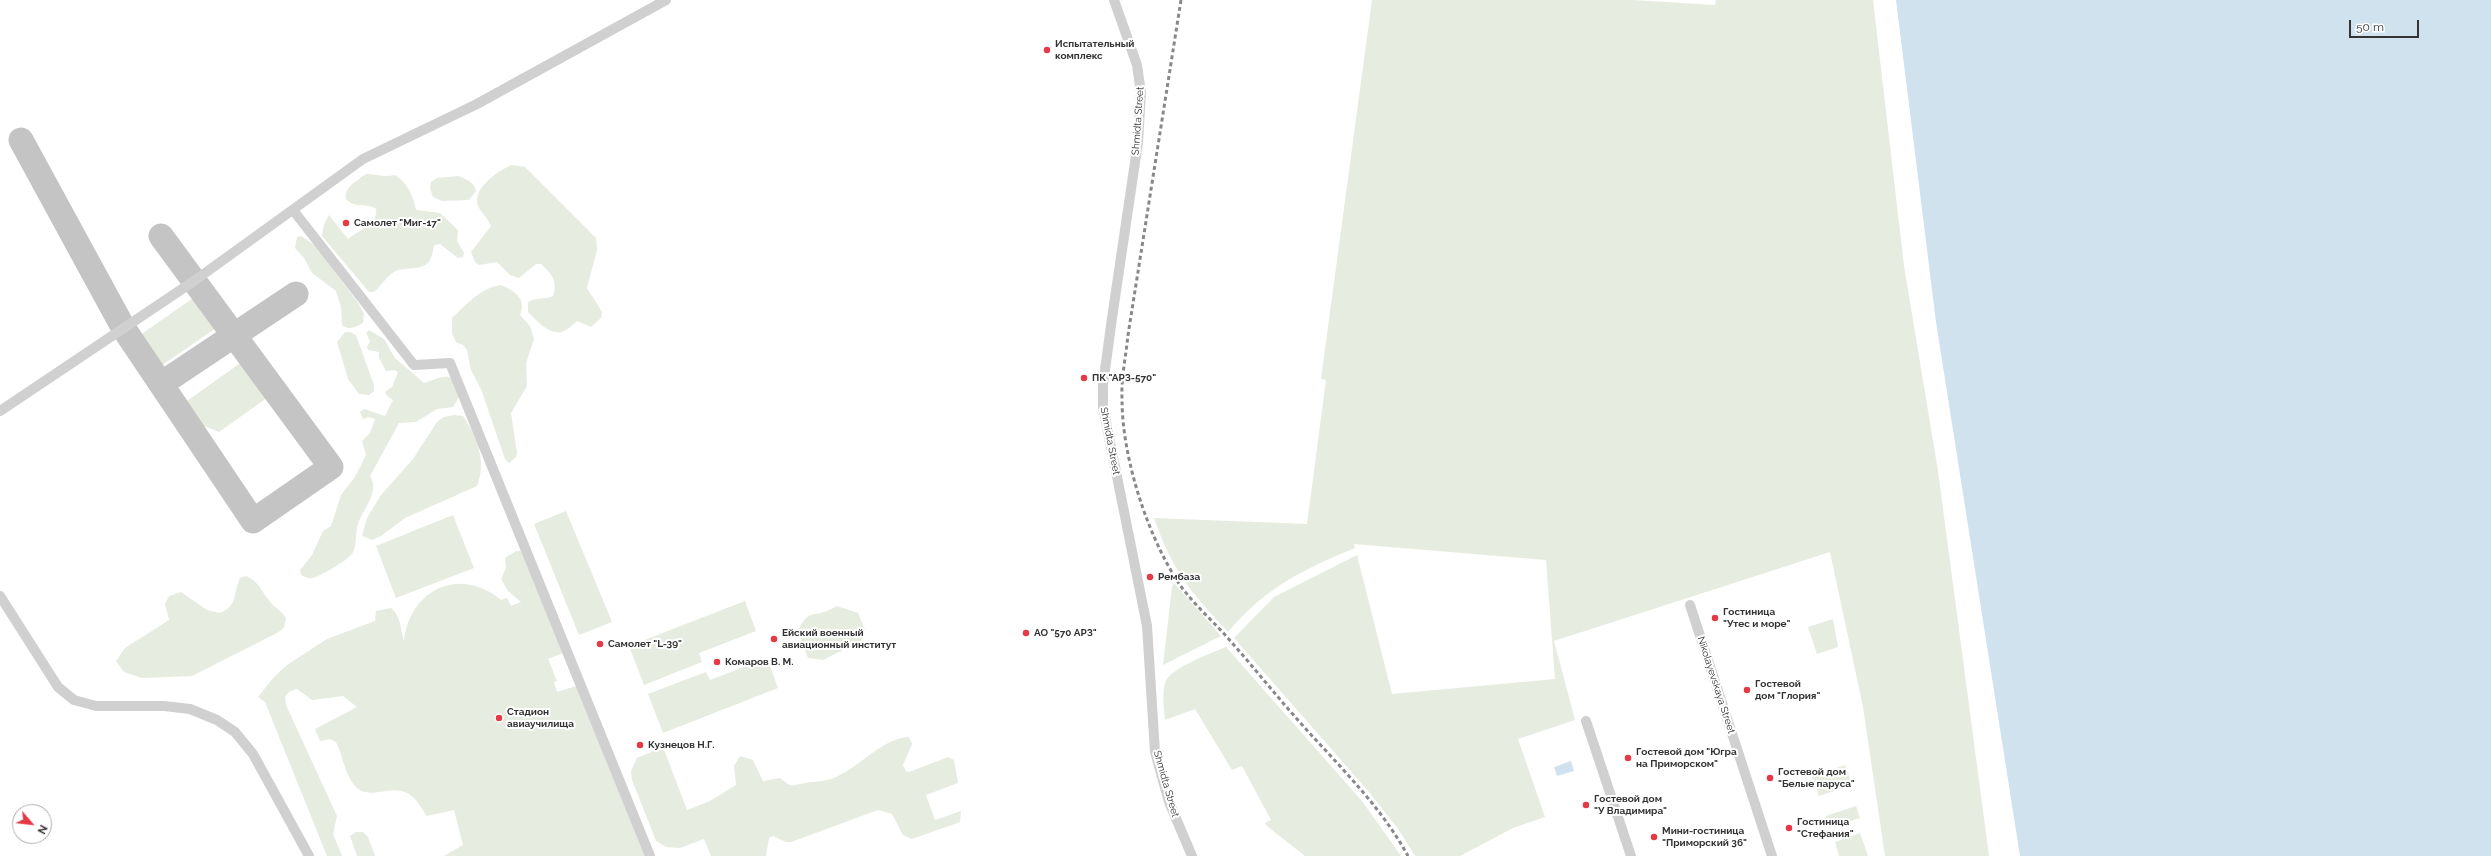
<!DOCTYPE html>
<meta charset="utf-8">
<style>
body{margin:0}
#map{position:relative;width:2491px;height:856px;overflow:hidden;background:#fff;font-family:Raleway,sans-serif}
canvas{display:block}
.north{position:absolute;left:12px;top:804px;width:40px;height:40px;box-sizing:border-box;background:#fff;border:1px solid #adadad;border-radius:50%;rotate:118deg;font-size:11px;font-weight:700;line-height:16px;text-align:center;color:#333}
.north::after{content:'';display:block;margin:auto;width:14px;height:18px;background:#e63946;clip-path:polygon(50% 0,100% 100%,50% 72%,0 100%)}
.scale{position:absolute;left:2349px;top:20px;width:70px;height:18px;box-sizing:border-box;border:2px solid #333;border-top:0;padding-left:5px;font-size:12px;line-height:14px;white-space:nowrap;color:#333;-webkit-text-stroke:3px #fff;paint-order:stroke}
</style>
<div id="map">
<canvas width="2491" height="856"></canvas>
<div class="north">N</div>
<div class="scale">50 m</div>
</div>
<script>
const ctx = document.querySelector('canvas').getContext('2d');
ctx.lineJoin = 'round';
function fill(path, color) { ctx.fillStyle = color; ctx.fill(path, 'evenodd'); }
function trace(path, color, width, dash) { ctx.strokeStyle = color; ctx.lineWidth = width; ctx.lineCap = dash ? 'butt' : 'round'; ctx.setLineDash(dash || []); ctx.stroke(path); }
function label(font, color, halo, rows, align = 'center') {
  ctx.font = font + ' Raleway,sans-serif'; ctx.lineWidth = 4; ctx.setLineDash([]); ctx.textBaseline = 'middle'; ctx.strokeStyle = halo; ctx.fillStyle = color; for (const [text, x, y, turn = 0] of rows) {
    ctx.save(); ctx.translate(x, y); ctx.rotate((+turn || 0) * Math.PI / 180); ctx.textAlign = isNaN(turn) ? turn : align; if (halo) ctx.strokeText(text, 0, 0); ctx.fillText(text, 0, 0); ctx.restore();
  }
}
fill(new Path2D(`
 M1372,0H1632L1715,5L1716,0H1873L1904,266L1938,471L1989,856H1885L1863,707L1830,552L1554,641L1575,720L1518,739L1545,817L1513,828L1460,856H1415L1398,829L1369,792L1234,638L1274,597L1357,555L1392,694L1555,679L1546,560L1354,544L1355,548C1302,570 1266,587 1228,632C1190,591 1173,572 1154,518L1307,524L1326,380L1321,379Z
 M512,165L525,167L596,238L597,250L587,288L602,312L601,318L591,327L577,321C572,325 567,331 561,332C548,334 536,320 528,312V302C535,297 545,300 553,296C558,282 552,274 541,264H536L519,278L510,275L497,262L479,265L475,262L471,252L491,226C488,219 483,214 479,208C469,190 499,170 512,165Z
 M366,174C376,174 385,178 394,175C406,180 414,197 416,210L440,213L458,230L457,241L464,253L463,257L458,258L440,244L434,245C433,249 433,254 431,258C425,273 405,265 394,272C387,276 381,286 374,292H369L322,236L324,224L329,215L348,239C358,231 379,223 376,209C366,202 355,209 346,199C343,188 358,180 366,174Z
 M458,176C466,179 474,182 476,191L469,200L442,201L433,197L430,188L431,182L437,178Z
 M301,236L316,246L359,304L364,314L363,323C355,327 349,331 342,325L341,307L336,291L312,273L304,258L295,248L297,237Z
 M501,285C515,291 527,299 520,315L530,326L534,339L526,363L527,386L511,413L517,453L516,457L509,463L505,459L481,389L471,370L467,350L463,345L456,342L452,333V318C466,305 480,288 501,285Z
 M196,296L219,326L155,370L139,345L143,333Z
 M369,330L384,339L395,358L424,383C434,381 443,373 453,379L459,397L453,407L437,409L416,422L399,423L370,476C380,492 363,509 358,524C355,533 357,544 353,552C351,559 320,576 313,578C309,579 304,577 301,575L300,570L312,555L323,531L331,526L341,495L355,477L366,455L362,441L370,433L375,419L369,417L363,419L360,412L364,409L385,416L393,400L387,396L385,392L392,387L398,372L395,370L386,371L379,358V352L368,350L367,347L370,341L366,333Z
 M345,332H350L356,335L374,385V391L369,395L359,394L348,379L337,342Z
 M246,359L271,395L219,432L190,420L180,406Z
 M454,415L463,416C477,437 487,461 477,486L405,518L381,536L372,540L362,536L367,518L381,495L413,459L437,422L444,417Z
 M566,511L612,622L579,635L534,524Z
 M453,515L474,568L396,598L376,546Z
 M516,551H521L563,653L548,659L557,681L554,682L557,692L576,686L645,856H444L463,845L454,810L427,816C420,807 417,798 407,793C390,784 368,802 354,785C344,772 343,756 336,742L330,739L320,741L315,729L357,707L343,696L312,700L297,689L289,692L285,697L286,705L337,816L333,834L342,856H327L265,702L258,697L274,677L287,665L327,639L375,621L376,611L391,608C402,618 400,629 404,641C409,590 460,565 501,600L507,598L511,606L521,602L508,591L501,579L506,568L505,558Z
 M246,576C259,582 260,589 268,599C273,607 281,610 286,618L284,628L277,633L192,676L142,678L124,672L116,661L125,648L169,620L165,604L169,596L181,592L207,610L220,613C238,606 233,593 240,578Z
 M1174,583L1221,636L1163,665L1172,587Z
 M745,601L756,631L699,653L702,662L644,685L629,646Z
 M837,606L858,613L865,630L861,641L823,660L808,658L798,631C809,608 812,618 829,610C832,609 834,607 837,606Z
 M1833,619L1838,647L1817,654L1808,627Z
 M1226,647L1362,801L1401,856H1305L1267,826L1265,823L1271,820L1242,766L1232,770L1195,709L1165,720C1164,709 1162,694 1165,683C1169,668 1212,653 1226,647Z
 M767,658L778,688L663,733L648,694L706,672L710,680Z
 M909,737L912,744L903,765L906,771L909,772L948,757L954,760L958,783L926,795L935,820L961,811L960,822L912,839L903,835L892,814L878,810L791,842H786L773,836L769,838L766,856H711L704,839L680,848L666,847L656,841L632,780L631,771L637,758L663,747L687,810L710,801L736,785L734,766L740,756L753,760L763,781L780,778C793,788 790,786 805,783C817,781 828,782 840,775C862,764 884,738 909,737Z
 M1845,765L1852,785L1819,796L1812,776Z
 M1856,806L1860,818L1830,828L1826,816Z
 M356,832H363L368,837L375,856H357L350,836Z
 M1860,833L1868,856H1839L1835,842Z`), '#e6ecdf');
fill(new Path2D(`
 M1896,0H2491V856H2020L1936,322Z
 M1571,761L1574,771L1557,776L1554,767Z`), '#cfe2ee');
trace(new Path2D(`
 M21,140L124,329L253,521L331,467L161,236
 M161,384L296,294`), '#c4c4c4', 25);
trace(new Path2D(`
 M1114,0L1137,65L1141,93L1138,142L1112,318L1103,385V407L1147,626L1155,752L1169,802L1192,856
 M293,210L414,365L450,363L650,856
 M0,411L194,281L363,159L477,104L666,0
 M0,596L58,687L74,700L96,706H164L190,709L217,720L235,732L253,754L309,856
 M1690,605L1772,856
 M1586,721L1631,856`), '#d0d0d0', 10);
trace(new Path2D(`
 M1181,0L1128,335C1126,356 1121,378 1122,399C1122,456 1146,531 1176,579C1189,600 1210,618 1227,637C1257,671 1285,707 1316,740C1349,776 1384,812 1408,856`), '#888', 3, [4, 3]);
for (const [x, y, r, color] of [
 [1047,50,4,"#e63946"],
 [346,223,4,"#e63946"],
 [1084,378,4,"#e63946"],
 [1150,577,4,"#e63946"],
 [1715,618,4,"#e63946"],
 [1026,633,4,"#e63946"],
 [774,639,4,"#e63946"],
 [600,644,4,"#e63946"],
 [717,662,4,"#e63946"],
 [1747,690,4,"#e63946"],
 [499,718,4,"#e63946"],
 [640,745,4,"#e63946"],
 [1628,758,4,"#e63946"],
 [1770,778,4,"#e63946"],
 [1586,805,4,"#e63946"],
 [1789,828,4,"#e63946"],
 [1654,837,4,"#e63946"]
]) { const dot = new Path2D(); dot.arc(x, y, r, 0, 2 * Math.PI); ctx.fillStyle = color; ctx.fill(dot); trace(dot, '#fff', 1.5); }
label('bold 10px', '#333', '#fff', [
 ["Испытательный",1055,44],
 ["комплекс",1055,56],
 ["Самолет \"Миг-17\"",354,223],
 ["ПК \"АРЗ-570\"",1092,378],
 ["Рембаза",1158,577],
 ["Гостиница",1723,612],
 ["\"Утес и море\"",1723,624],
 ["Ейский военный",782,633],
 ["авиационный институт",782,645],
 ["АО \"570 АРЗ\"",1034,633],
 ["Самолет \"L-39\"",608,644],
 ["Комаров В. М.",725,662],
 ["Гостевой",1755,684],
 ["дом \"Глория\"",1755,696],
 ["Стадион",507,712],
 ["авиаучилища",507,724],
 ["Кузнецов Н.Г.",648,745],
 ["Гостевой дом \"Югра",1636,752],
 ["на Приморском\"",1636,764],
 ["Гостевой дом",1778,772],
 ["\"Белые паруса\"",1778,784],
 ["Гостевой дом",1594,799],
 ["\"У Владимира\"",1594,811],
 ["Гостиница",1797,822],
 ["\"Стефания\"",1797,834],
 ["Мини-гостиница",1662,831],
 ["\"Приморский 36\"",1662,843]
], 'left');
label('10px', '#333', '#fff', [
 ["Shmidta Street",1138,121,-86],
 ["Shmidta Street",1110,441,79],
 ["Nikolayevskaya Street",1716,685,72],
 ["Shmidta Street",1166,784,74]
]);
</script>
